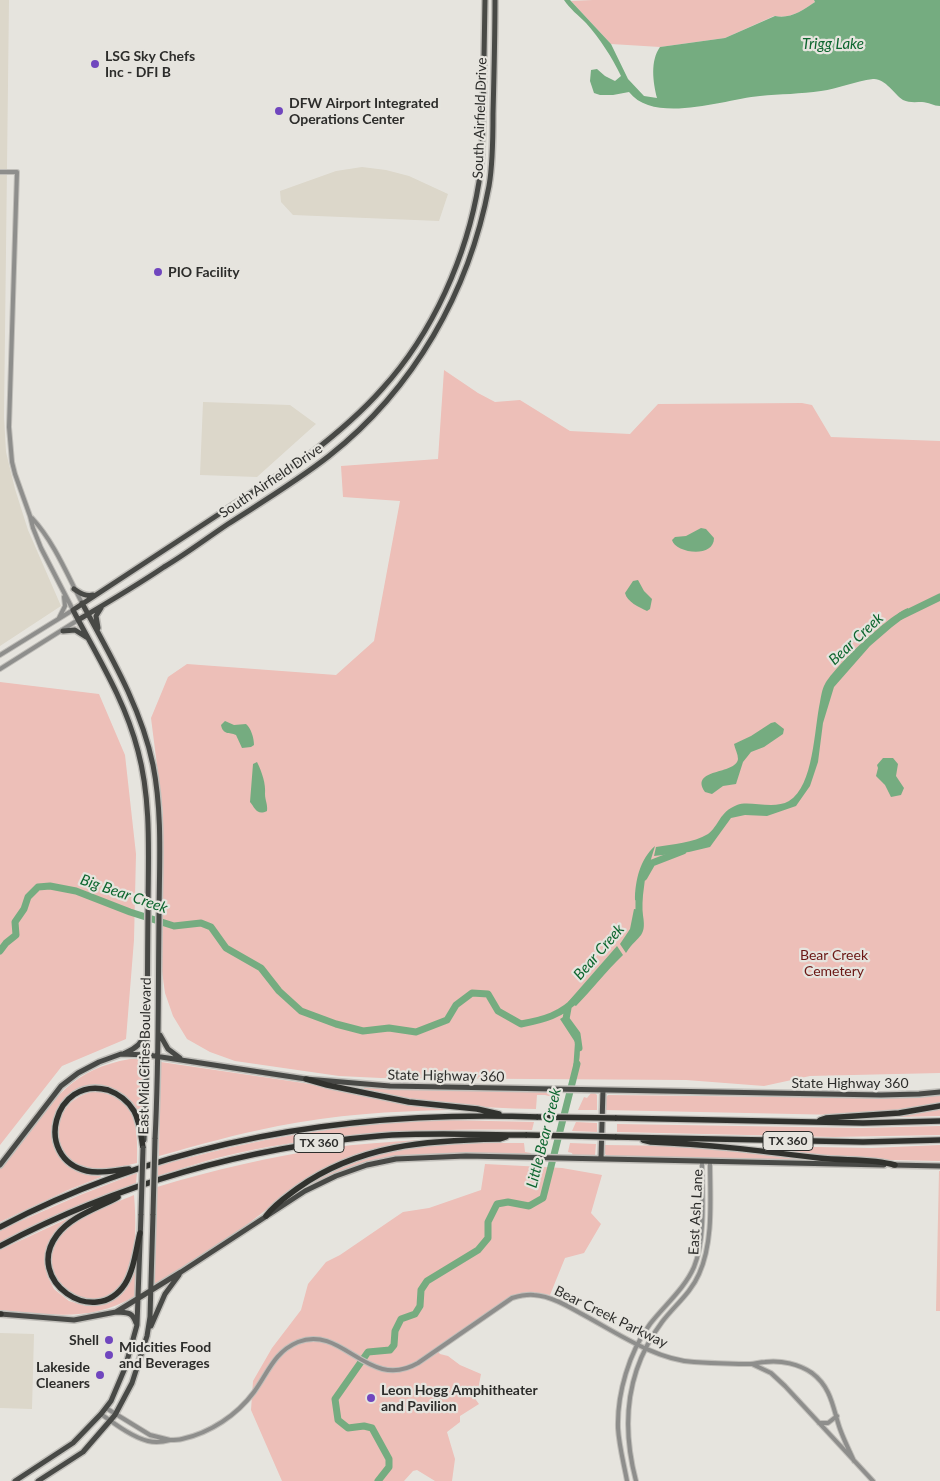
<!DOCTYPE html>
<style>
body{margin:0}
canvas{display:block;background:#e6e4de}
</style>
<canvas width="940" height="1481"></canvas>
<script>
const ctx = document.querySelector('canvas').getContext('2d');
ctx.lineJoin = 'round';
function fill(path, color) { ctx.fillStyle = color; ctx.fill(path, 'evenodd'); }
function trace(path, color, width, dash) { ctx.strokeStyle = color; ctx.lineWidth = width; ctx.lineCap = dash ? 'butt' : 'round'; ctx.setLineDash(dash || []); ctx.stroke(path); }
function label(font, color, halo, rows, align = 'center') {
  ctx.font = font + ' Lato,sans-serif'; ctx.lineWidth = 4.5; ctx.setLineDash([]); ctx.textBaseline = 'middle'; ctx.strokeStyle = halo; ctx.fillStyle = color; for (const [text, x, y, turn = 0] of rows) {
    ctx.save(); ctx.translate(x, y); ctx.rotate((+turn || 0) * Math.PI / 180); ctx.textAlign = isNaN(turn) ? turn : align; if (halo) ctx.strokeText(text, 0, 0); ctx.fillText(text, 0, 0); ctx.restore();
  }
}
fill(new Path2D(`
 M0,0H9L4,417L6,452L15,489L28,530L61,606L0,646Z
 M362,167L386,170L409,176L448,194L439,221L293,215L281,202L280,191L336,171Z
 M203,402L290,405L316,424L257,477L200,475Z
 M0,1333L34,1334L32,1409L0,1408Z`), '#dcd7ca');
fill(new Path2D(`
 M593,0H814L815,2C802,11 790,19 774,16L725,38L660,47L611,44L571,1Z
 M444,370L478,393L495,402L520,400L570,431L630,434L658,404L802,403L812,405L831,437L940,441V1073L810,1076L764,1086L686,1080L381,1078L339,1076L235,1061L210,1052L187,1039L173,1016L165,993L162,971L163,813L151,718L168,677L187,664L336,675L374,641L400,501L343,497L341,466L438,459Z
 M0,682L99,694L125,755L136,854L134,940L126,1039L62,1066L0,1145Z
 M130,1059H143L142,1120H139L126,1098L93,1087C85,1092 66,1100 60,1107C37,1136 67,1176 100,1175L101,1177L68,1190L0,1222C0,1213 0,1174 0,1168C3,1161 16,1149 22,1142C54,1098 73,1069 130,1059Z
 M161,1062L344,1089L449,1108V1110C392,1111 334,1115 278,1126C237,1134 198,1145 159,1156L160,1064Z
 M364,1087L553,1092V1097L545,1095H537L536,1109C478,1108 421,1103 364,1089Z
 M96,1091C137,1098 138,1127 137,1163C123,1166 106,1172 91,1170C45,1161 46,1100 96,1091Z
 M591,1093H595L597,1095V1110H578L584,1097L587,1098Z
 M608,1095L868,1098L940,1095V1104L905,1110L841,1115L605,1110V1099Z
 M940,1108V1116L899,1117V1115Z
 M445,1120L534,1122L532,1130C433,1128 335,1132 238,1153C210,1159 184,1168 157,1176L158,1166C254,1139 345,1123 445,1120Z
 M576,1122L597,1123V1132L572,1131Z
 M617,1124L861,1128L940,1126V1135L834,1137L617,1132Z
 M419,1140L420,1142L374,1150L292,1190L236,1233L154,1286L157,1187C213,1170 270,1157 328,1148C358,1144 389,1142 419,1140Z
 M449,1143H524L525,1152L531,1153L530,1155L444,1154L387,1158L345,1169L305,1187C350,1158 397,1148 449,1143Z
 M570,1143L596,1144L595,1155L573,1156L572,1153L568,1152Z
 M604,1145L682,1146L813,1159V1161L607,1156L604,1153Z
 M940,1145V1161L843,1159L763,1148L764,1146L871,1148Z
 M485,1164L562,1168L602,1175L591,1213L601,1224L584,1253L565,1258L550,1295L535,1293L513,1296L435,1348L440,1354L448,1356L460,1365L481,1374L476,1400L479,1404L460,1416V1422L447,1432L455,1459L452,1481H435L417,1470L413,1471L404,1481H282L251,1410L253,1381L272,1348L301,1310L308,1284L326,1262L340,1255L403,1212L429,1208L481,1190Z
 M939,1171H940V1311H936Z
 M137,1173L136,1183L58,1214L0,1243V1230L80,1195Z
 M134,1195C136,1219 138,1264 122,1284C89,1327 26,1273 61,1235C79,1215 110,1205 134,1195Z
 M84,1211L57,1231L47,1266V1275L54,1289L69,1301L86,1306L104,1305L103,1303C119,1295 127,1287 133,1271H137L135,1296C91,1323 48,1314 0,1310V1250Z`), '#edbfb8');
fill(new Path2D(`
 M564,0H570L611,44L628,79L644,96L657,98C653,82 650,61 660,47L725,38L775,16C790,19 802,11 815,2L814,0H940V106C934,106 928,102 922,102C916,102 909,103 903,100C894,94 885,78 873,79C855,81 838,89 821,91C801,94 780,94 760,96C725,99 655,125 629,92L613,95H600L594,93L590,81L591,70L597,69L605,76L615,81L621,76C612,57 600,39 586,23C578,15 570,9 564,0Z
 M701,528L706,529L714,538C714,559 675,553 672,540L675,537L686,536Z
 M638,580L644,591L652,599L650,609L647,611C639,607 627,602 625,593L633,581Z
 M908,608L909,614L892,627L870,646L834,687L823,723L818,762L810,786L796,806L767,816L745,815L731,818L710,847L689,852L654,856L656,847C673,844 693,843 708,834C719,826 719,812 737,805C749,800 774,810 789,801C814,786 814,729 820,702C821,697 822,689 825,684C835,666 889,615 908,608Z
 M225,721L234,725L246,724C251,728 254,738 254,745L251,747L242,748L236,735C229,732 223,735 221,725Z
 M775,722L784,729L783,734L764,747L751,752L743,762L736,784L723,786L712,794L705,792C689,768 736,775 738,759C738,754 735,749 734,744L751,736L771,723Z
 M883,758H893L898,764L896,776L904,788L901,795L891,797L885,785L876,776L878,768L877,765Z
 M257,762C262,772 266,784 265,794C265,800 268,805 267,811C257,816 255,808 250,802L253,764Z
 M655,846L645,879L642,903L635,900C635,881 640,859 655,846Z
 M634,909L642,910C648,939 639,933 626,953L620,944L630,929Z
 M617,946L623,955C606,971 592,990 576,1006L568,1002Z
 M565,1016C578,1042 584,1042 577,1072L573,1071L575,1042L560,1019Z`), '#75ac80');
trace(new Path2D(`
 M901,616L940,597
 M644,877L652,863L683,851
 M639,918V894
 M0,951L6,943L16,935L15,922L24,909L28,897L38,887L50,886L76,891L130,912L174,926L201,923L211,927L226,948L261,968L279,991L301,1011L336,1024L363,1031L389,1028L416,1032L447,1020L456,1005L472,993L488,994L498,1011L521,1024C543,1020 562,1015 577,998
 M568,1008L566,1019L577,1034L579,1048
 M378,1481L389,1467V1459L372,1428L364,1426L348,1428L338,1420L335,1399L368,1352L390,1350L394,1345L395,1331L401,1319L415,1314L420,1306L421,1290L427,1281L478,1250L488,1238V1222L497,1204L508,1202L529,1206L543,1198L577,1064`), '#75ac80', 7);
const minor = new Path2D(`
 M0,172H17L9,427L12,462L15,474L30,516L33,528L41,548L73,610L0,655
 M32,518C54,542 67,574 82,603
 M59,618L65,606L64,597
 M0,669L78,620
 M752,1364L771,1373L785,1386L873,1481
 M106,1408L150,1435L170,1440
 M101,1414C115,1424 132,1437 148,1441C156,1443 163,1442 170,1440C174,1440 178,1440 182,1439C210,1433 237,1415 254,1392C268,1373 274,1352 298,1342C343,1324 368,1392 418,1363L512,1298C519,1296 527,1294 534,1295C550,1296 566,1305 580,1313C614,1331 655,1360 694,1362C712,1363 732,1364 750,1364C755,1364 760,1362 765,1362C781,1360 799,1364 812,1373C832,1388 833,1409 840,1429C844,1440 849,1450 854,1461
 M819,1423H828L837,1416
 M627,1481C624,1464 619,1446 618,1428C617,1394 629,1352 650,1324C664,1306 685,1288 694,1267C706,1238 702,1193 702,1161
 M636,1481C621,1424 626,1370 662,1322C674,1306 691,1293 699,1274C714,1241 710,1197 710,1161`);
const major = new Path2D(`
 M74,589C80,593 86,597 93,595
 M82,603C110,655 141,707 153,765C163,815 159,869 159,920C158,993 159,1066 155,1139
 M78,620C107,603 136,586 164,567C186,554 207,538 228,524C262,502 297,481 329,456C414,389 469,292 489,186C493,163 493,138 493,114C494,76 495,38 495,0
 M98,628L96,616L101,608
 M63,631L75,630L86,637
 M160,1035L168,1049L180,1058
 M125,1053C135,1049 143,1043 146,1032
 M144,1140C148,1064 147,989 148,913C148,859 152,803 138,751C125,700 97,656 73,610L309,455C335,435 360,414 382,389C433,333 467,256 479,182C483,159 482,136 483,114C484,76 484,38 485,0
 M601,1158L603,1090
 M0,1165L61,1086L78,1073L99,1062L121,1054L148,1055L306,1079L390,1086L881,1095L919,1094L940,1092
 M893,1165L940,1166
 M116,1312C127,1313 132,1311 136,1323
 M0,1314L74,1320L116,1312L181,1272L305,1191L336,1176L367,1165L396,1159L466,1156L884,1165
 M151,1326L165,1294L179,1275
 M15,1481L73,1443L101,1414L111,1401L125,1368L137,1325L141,1214
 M38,1481L83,1452L115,1415L132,1383L147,1336L150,1317L153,1214`);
const highway = new Path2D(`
 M306,1079L327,1085L409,1102L477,1109L499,1114
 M615,1118L863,1123L940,1121
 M820,1120L826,1118L899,1113L940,1106
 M615,1137L863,1142L940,1140
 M643,1140L651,1142C707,1144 763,1151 819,1158C844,1161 871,1158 895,1165
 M129,1169C116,1170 101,1174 87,1171C32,1158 54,1075 108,1090C119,1094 128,1101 134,1111C140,1122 141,1136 143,1148
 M118,1197C98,1208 71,1216 57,1235C23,1280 95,1330 125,1284C134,1270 136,1249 140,1233
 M266,1216C275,1204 286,1197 298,1188C358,1145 428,1140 500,1139L506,1137
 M0,1227C168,1139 350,1110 538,1117
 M0,1246C117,1184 248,1147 379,1136C429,1132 478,1135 527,1135
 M0,1314H1`);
trace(minor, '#c1bfba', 6);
trace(major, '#c1bfba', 8);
trace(highway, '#c1bfba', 8);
trace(minor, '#8e8e8c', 4);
trace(major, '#484946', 5);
trace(highway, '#31322e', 5.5);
const majorBridge = new Path2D(`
 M141,1214L143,1148
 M153,1214L155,1139`);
const highwayBridge = new Path2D(`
 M538,1117L615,1118
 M527,1135L615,1137`);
trace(majorBridge, '#c1bfba', 8, []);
trace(highwayBridge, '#c1bfba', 8, []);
trace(majorBridge, '#484946', 5);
trace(highwayBridge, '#31322e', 5.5);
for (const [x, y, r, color] of [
 [95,64,5,"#7046be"],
 [279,111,5,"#7046be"],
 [158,272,5,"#7046be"],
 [109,1340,5,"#7046be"],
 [109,1355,5,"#7046be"],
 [100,1375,5,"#7046be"],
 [371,1398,5,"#7046be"]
]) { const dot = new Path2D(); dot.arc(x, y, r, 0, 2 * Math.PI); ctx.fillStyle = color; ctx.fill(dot); trace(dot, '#e6e4de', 2); }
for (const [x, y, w] of [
 [788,1141,50],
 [319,1143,50]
]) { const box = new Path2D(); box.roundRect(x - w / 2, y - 9.5, w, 19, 4); ctx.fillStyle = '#e6e4de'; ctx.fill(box); trace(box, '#2d2d2b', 1); }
label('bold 12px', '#2d2d2b', null, [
 ["TX 360",788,1141],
 ["TX 360",319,1143]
]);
label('bold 14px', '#2d2d2b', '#e6e4de', [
 ["LSG Sky Chefs",105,56],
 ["Inc - DFI B",105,72],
 ["DFW Airport Integrated",289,103],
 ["Operations Center",289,119],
 ["PIO Facility",168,272],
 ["Shell",99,1340,"right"],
 ["Midcities Food",119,1347],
 ["and Beverages",119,1363],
 ["Lakeside",90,1367,"right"],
 ["Cleaners",90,1383,"right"],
 ["Leon Hogg Amphitheater",381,1390],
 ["and Pavilion",381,1406]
], 'left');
label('14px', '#2d2d2b', '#e6e4de', [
 ["South Airfield Drive",480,118,-88],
 ["South Airfield Drive",271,481,-34],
 ["East Mid Cities Boulevard",145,1056,-89],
 ["State Highway 360",446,1076,1],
 ["State Highway 360",850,1083],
 ["East Ash Lane",696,1212,-87],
 ["Bear Creek Parkway",611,1317,26]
]);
label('14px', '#6a1714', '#e6e4de', [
 ["Bear Creek",834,955],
 ["Cemetery",834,971]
]);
label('italic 15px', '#0d662f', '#e6e4de', [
 ["Trigg Lake",833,44],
 ["Bear Creek",856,639,-43],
 ["Big Bear Creek",124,894,19],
 ["Bear Creek",599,952,-49],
 ["Little Bear Creek",544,1138,-76]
]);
</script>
